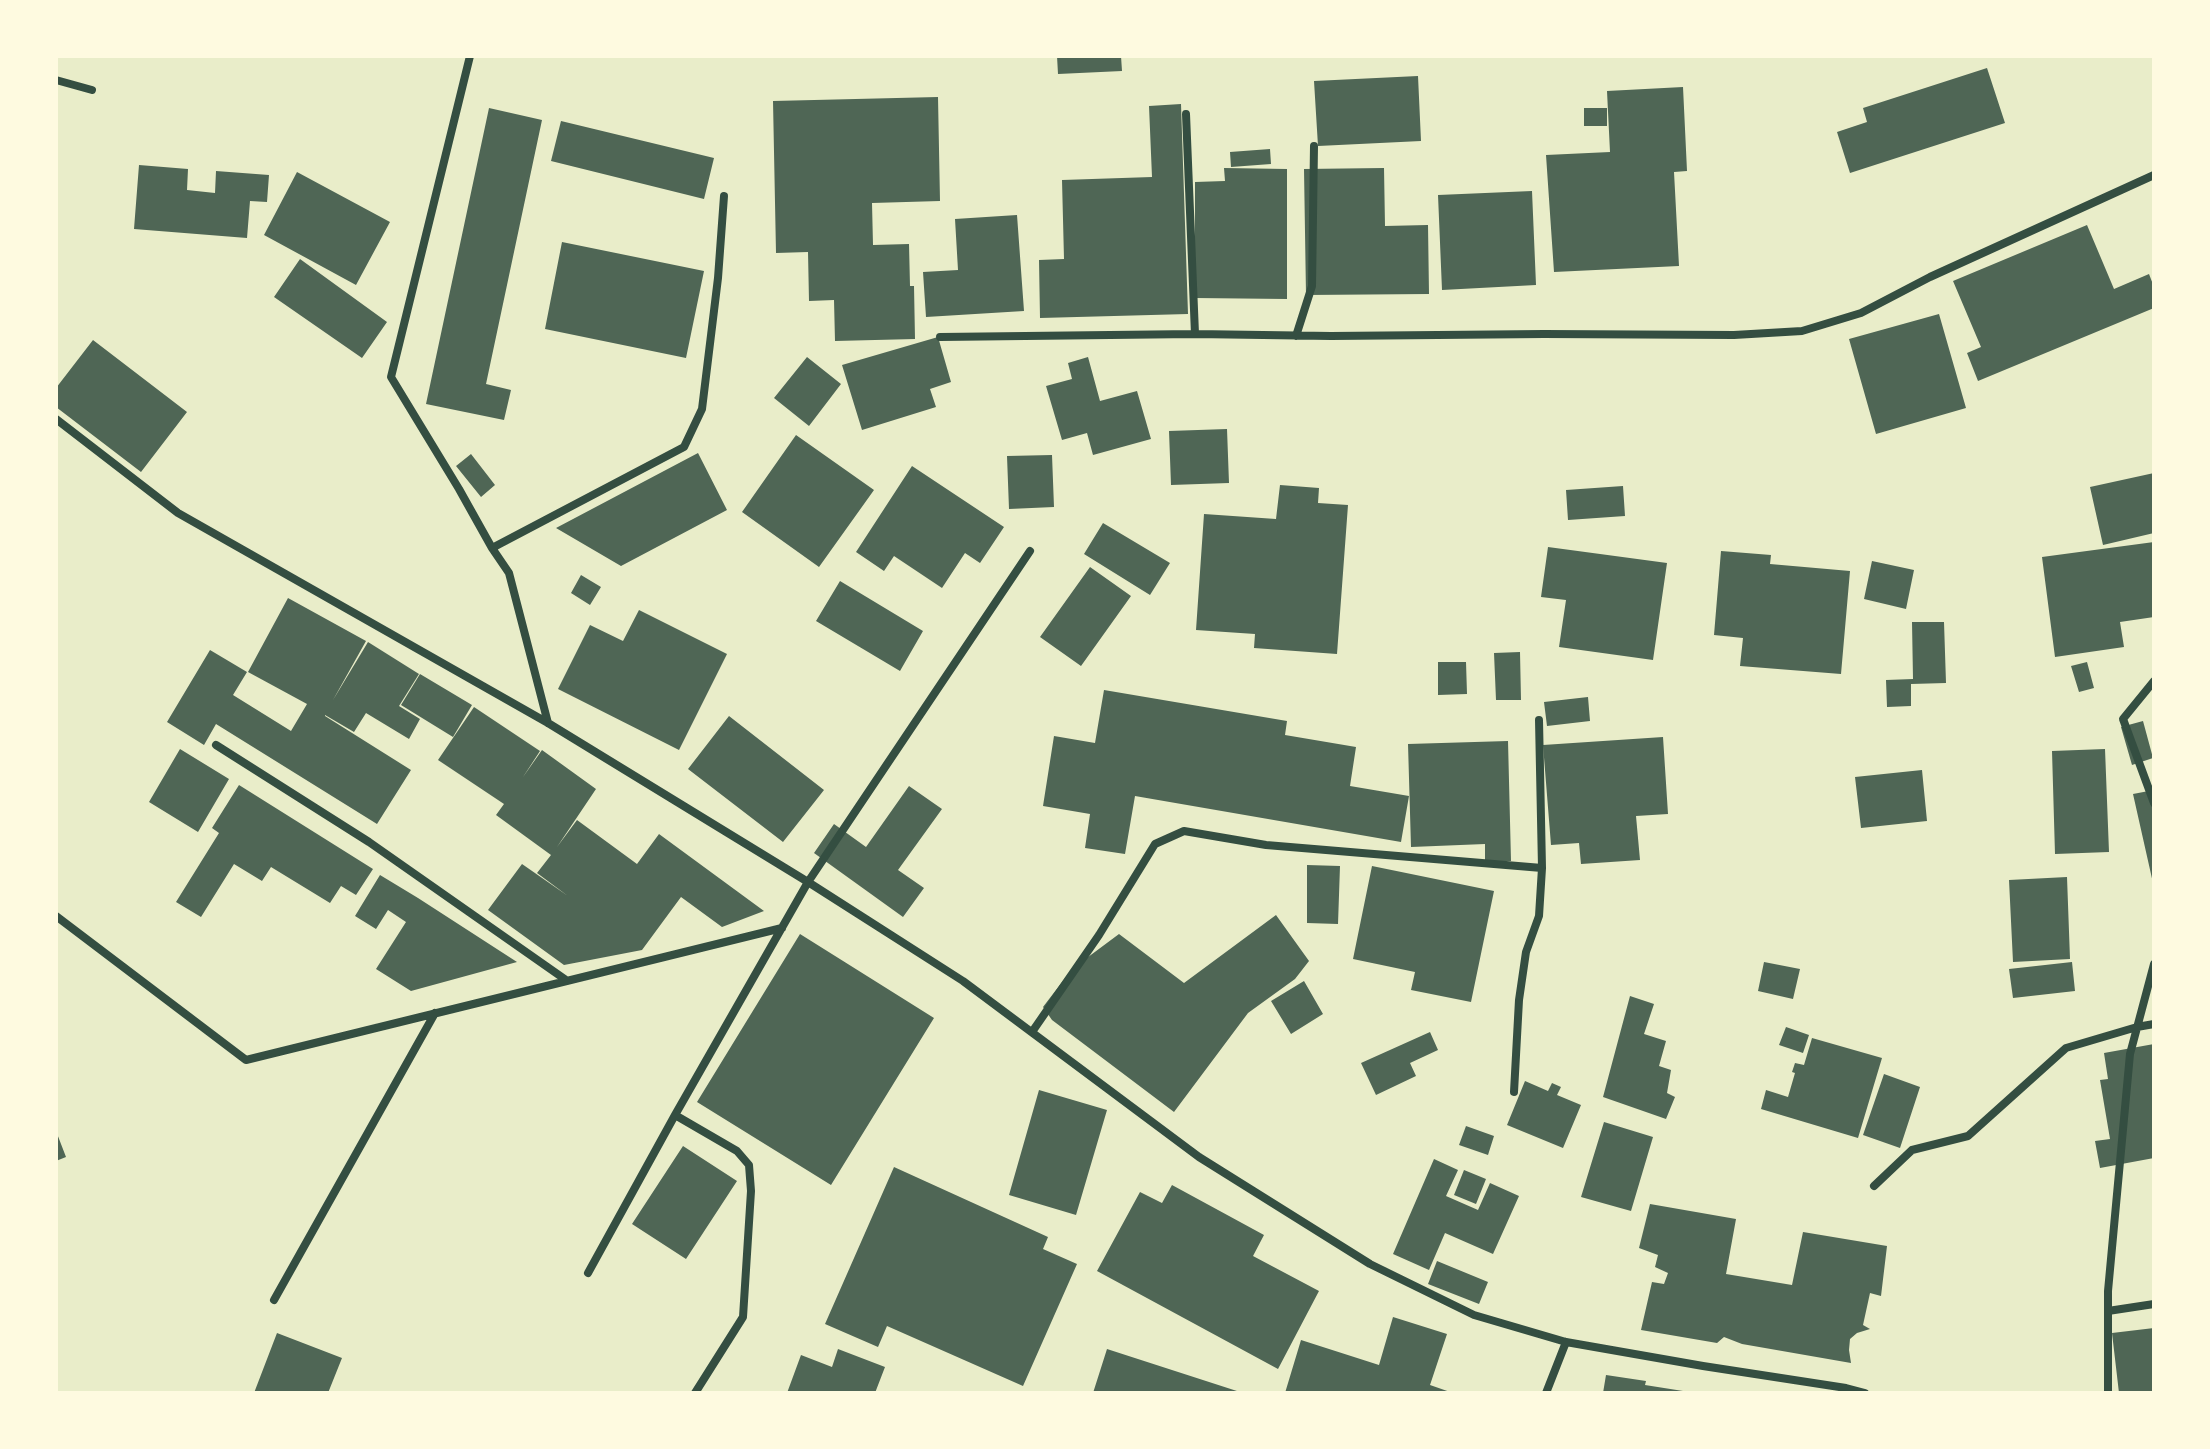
<!DOCTYPE html>
<style>
body{margin:0}
#map{position:relative;width:2210px;height:1449px;overflow:hidden;background:#e9edc9;font-family:Commissioner,sans-serif}
canvas{display:block}
.frame{position:absolute;inset:0;border:58px solid #fefae0;pointer-events:none}
</style>
<div id="map">
<canvas width="2210" height="1449"></canvas>
<div class="frame"></div>
</div>
<script>
const ctx = document.querySelector('canvas').getContext('2d');
ctx.lineJoin = 'round';
function fill(path, color) { ctx.fillStyle = color; ctx.fill(path, 'evenodd'); }
function trace(path, color, width, dash) { ctx.strokeStyle = color; ctx.lineWidth = width; ctx.lineCap = dash ? 'butt' : 'round'; ctx.setLineDash(dash || []); ctx.stroke(path); }
fill(new Path2D(`
 M1057,56H1121L1122,71L1058,74Z
 M1987,68L2005,123L1850,173L1837,132L1867,122L1863,108Z
 M1418,76L1421,141L1318,146L1314,81Z
 M1683,87L1687,171L1674,172L1679,266L1554,272L1546,155L1610,152L1607,91Z
 M938,97L940,201L872,203L873,245L909,244L910,286H914L915,339L835,341L834,300L809,301L808,252L776,253L773,101Z
 M1181,104L1188,314L1040,318L1039,260L1064,259L1062,180L1152,177L1149,106Z
 M489,108L542,120L486,384L511,390L504,420L426,404Z
 M1584,108H1607V126H1584Z
 M561,121L714,158L704,199L551,161Z
 M1270,149L1271,164L1231,167L1230,152Z
 M139,165L188,169L187,190L215,193L216,171L269,175L267,202L250,201L247,238L134,229Z
 M1224,168L1287,169V299L1195,298V182L1225,181Z
 M1384,168L1385,226L1428,225L1429,294L1306,295L1304,169Z
 M297,172L390,222L356,285L264,235Z
 M1532,191L1536,285L1442,290L1438,195Z
 M1017,215L1024,311L926,317L923,272L958,270L955,219Z
 M2087,225L2114,289L2149,274L2154,287V308L1978,381L1967,353L1981,347L1953,281Z
 M562,242L704,271L686,358L545,329Z
 M300,259L387,322L362,358L274,297Z
 M1939,314L1966,408L1876,434L1849,339Z
 M938,337L951,382L930,389L936,407L862,430L842,365Z
 M93,340L187,412L141,472L56,407V388Z
 M807,357L841,384L809,426L774,398Z
 M1088,357L1100,401L1137,391L1151,439L1093,455L1087,433L1062,440L1046,386L1072,379L1068,363Z
 M1227,429L1229,483L1171,485L1169,431Z
 M796,435L874,490L819,567L742,512Z
 M698,453L727,510L621,566L556,528Z
 M471,454L495,485L481,497L456,466Z
 M1052,455L1054,507L1009,509L1007,456Z
 M912,466L1004,527L980,563L965,553L942,588L894,556L884,571L856,552Z
 M2154,473V533L2103,545L2090,487Z
 M1280,485L1319,488L1318,503L1348,505L1337,654L1254,648L1255,634L1196,630L1204,514L1276,519Z
 M1623,486L1625,516L1568,520L1566,490Z
 M1103,523L1170,563L1150,595L1084,554Z
 M2154,542V617L2120,622L2124,647L2055,657L2042,557Z
 M1548,547L1667,563L1653,660L1559,647L1566,600L1541,597Z
 M1721,551L1771,555L1770,564L1850,571L1841,674L1740,666L1743,638L1714,635Z
 M1872,561L1914,570L1906,609L1864,599Z
 M1090,567L1131,596L1081,666L1040,637Z
 M581,575L601,587L590,605L571,593Z
 M840,581L923,631L900,671L816,621Z
 M288,598L366,641L333,700L368,642L419,674L399,706L420,719L409,739L366,713L354,732L325,715V716L411,770L377,824L216,724L204,745L167,722L210,650L247,672L233,695L291,731L307,704L248,672Z
 M639,610L727,654L679,750L558,689L590,625L623,641Z
 M1912,622H1944L1946,683L1911,684V706L1887,707L1886,680L1913,679Z
 M1520,652L1521,700H1496L1494,653Z
 M1438,662H1466L1467,694L1438,695Z
 M2087,662L2094,688L2079,692L2071,666Z
 M420,674L472,705L453,737L401,705Z
 M1104,690L1287,721L1285,735L1356,747L1350,786L1409,796L1401,842L1135,796L1125,854L1085,848L1090,814L1043,806L1054,736L1095,743Z
 M1588,697L1590,721L1547,726L1544,702Z
 M474,707L540,751L523,777L542,750L596,789L557,847L577,820L637,864L659,834L764,911L722,927L681,897L642,950L564,965L488,910L522,864L568,896L537,873L551,855L496,815L504,804L438,760Z
 M729,716L824,790L783,842L688,769Z
 M2143,721L2153,758L2132,765L2121,727Z
 M1663,737L1668,814L1636,816L1640,860L1581,864L1579,843L1551,845L1543,745Z
 M1508,741L1511,861H1485V844L1411,847L1408,744Z
 M180,749L229,779L198,832L149,802Z
 M2105,749L2109,852L2055,854L2052,751Z
 M1922,770L1927,821L1861,828L1855,777Z
 M239,785L373,869L356,895L341,886L330,903L271,867L262,881L234,864L201,917L176,902L219,833L212,828Z
 M909,786L942,809L898,870L924,888L903,917L814,853L834,824L866,847Z
 M2154,790V883H2153L2133,794Z
 M1307,865L1340,866L1338,924L1307,923Z
 M1372,866L1494,891L1471,1002L1411,990L1415,972L1353,959Z
 M380,875L418,898L517,962L411,991L376,969L406,922L388,910L376,929L355,916Z
 M2067,877L2070,959L2013,962L2009,880Z
 M1276,915L1309,961L1295,979L1248,1013L1174,1112L1052,1020L1043,1007L1072,969L1119,934L1184,983Z
 M800,934L934,1018L831,1185L697,1102Z
 M1764,962L1800,969L1793,999L1758,991Z
 M2072,962L2075,991L2013,998L2009,969Z
 M1304,981L1323,1014L1291,1034L1271,1001Z
 M1630,996L1654,1004L1644,1034L1666,1041L1659,1066L1671,1070L1667,1093L1675,1097L1666,1119L1603,1097Z
 M1786,1027L1809,1035L1803,1053L1779,1045Z
 M1430,1032L1438,1050L1410,1063L1416,1076L1376,1095L1361,1063Z
 M1812,1038L1882,1058L1858,1138L1761,1109L1766,1090L1788,1097L1795,1073L1792,1072L1795,1063L1804,1065Z
 M2154,1044V1158L2100,1168L2095,1141L2110,1139L2100,1080L2108,1079L2104,1053Z
 M1884,1074L1920,1087L1900,1148L1863,1135Z
 M1525,1081L1548,1091L1552,1083L1561,1087L1557,1095L1581,1105L1563,1148L1507,1125Z
 M1039,1090L1107,1110L1076,1215L1009,1195Z
 M1604,1122L1653,1137L1631,1211L1581,1197Z
 M1466,1126L1494,1136L1488,1155L1459,1145Z
 M56,1131L66,1157L56,1161Z
 M683,1146L737,1181L686,1259L632,1224Z
 M1434,1159L1458,1170L1446,1196L1478,1210L1490,1183L1519,1196L1493,1254L1445,1233L1429,1270L1393,1254Z
 M894,1167L1048,1237L1043,1249L1077,1264L1023,1386L887,1326L878,1347L825,1324Z
 M1464,1170L1486,1179L1476,1204L1454,1195Z
 M1172,1185L1264,1235L1253,1256L1319,1291L1278,1369L1097,1271L1140,1192L1162,1203Z
 M1650,1204L1736,1219L1726,1274L1792,1285L1803,1232L1887,1246L1881,1296L1870,1293L1863,1325L1870,1329L1857,1333L1850,1339L1849,1350L1851,1363L1742,1344L1724,1337L1717,1343L1641,1330L1652,1282L1664,1284L1668,1273L1655,1267L1658,1255L1639,1248Z
 M1437,1261L1488,1282L1479,1304L1428,1284Z
 M1393,1317L1447,1334L1430,1385L1453,1393H1285L1301,1340L1379,1365Z
 M2154,1328V1393H2119L2112,1333Z
 M277,1333L342,1358L328,1393H254Z
 M838,1349L885,1367L875,1393H787L801,1355L832,1367Z
 M1107,1349L1240,1392V1393H1093Z
 M1606,1375L1646,1381L1645,1385L1683,1391V1393H1603Z`), '#4f6655');
trace(new Path2D(`
 M470,56L391,377L459,489L492,548L509,573L548,723
 M56,80L92,90
 M1186,114L1195,334
 M1296,336L1312,286L1314,146
 M940,337L1195,334L1331,336L1544,334L1734,335L1802,331L1861,313L1930,277L2154,175
 M56,419L178,513L548,723L808,882L963,981L1199,1157L1370,1264L1474,1315L1566,1342L1703,1366L1846,1388L1865,1393
 M492,548L684,447L702,409L718,278L724,196
 M2154,681L2123,719L2154,803
 M216,745L369,842L566,980
 M56,916L246,1060L782,928
 M1032,1032L1099,935L1155,844L1184,831L1266,845L1542,868
 M1514,1092L1519,1000L1526,952L1539,916L1542,868L1539,720
 M675,1115L737,1151L749,1165L751,1191L743,1317L695,1393
 M1874,1186L1912,1150L1968,1136L2066,1048L2137,1027L2154,1024
 M588,1273L675,1115L808,882L1030,551
 M274,1300L435,1013
 M2108,1311L2154,1304
 M1546,1393L1566,1342
 M2108,1393V1291L2130,1054L2154,964`), '#344e41', 8);
</script>
